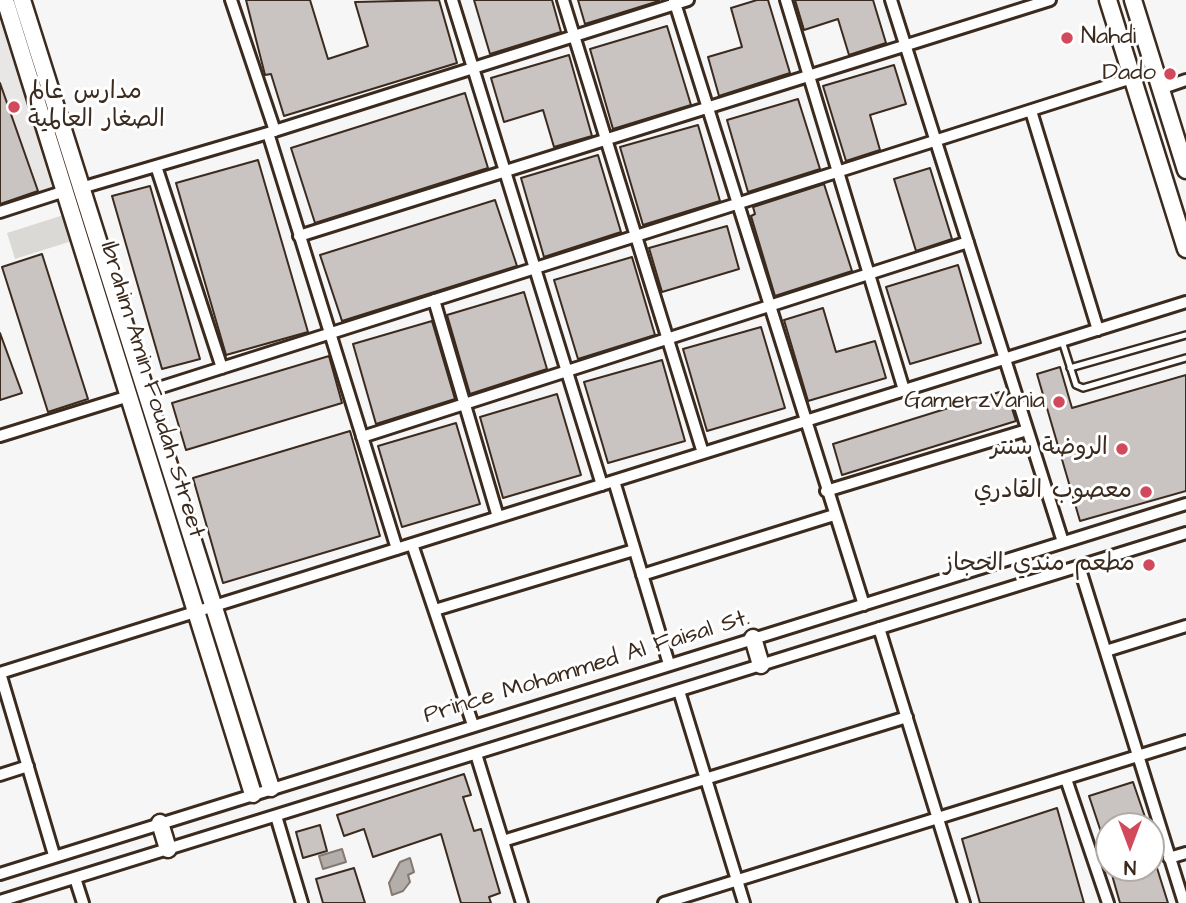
<!DOCTYPE html>
<meta charset="utf-8">
<style>
body{margin:0}
#map{position:relative;width:1186px;height:903px;overflow:hidden;background:#f7f6f6;font-family:"Architects Daughter",sans-serif}
canvas{display:block}
.north{position:absolute;left:1095px;top:812px;width:70px;height:70px;box-sizing:border-box;background:#fff;border:2px solid #b1aaa5;border-radius:50%;rotate:180deg;font-size:19px;font-weight:700;line-height:28px;text-align:center;color:#3b2a1e}
.north::after{content:'';display:block;margin:auto;width:24px;height:32px;background:#d1495b;clip-path:polygon(50% 0,100% 100%,50% 72%,0 100%)}
</style>
<div id="map">
<canvas width="1186" height="903"></canvas>
<div class="north">N</div>
</div>
<script>
const ctx = document.querySelector('canvas').getContext('2d');
ctx.lineJoin = 'round';
function fill(path, color) { ctx.fillStyle = color; ctx.fill(path, 'evenodd'); }
function trace(path, color, width, dash) { ctx.strokeStyle = color; ctx.lineWidth = width; ctx.lineCap = dash ? 'butt' : 'round'; ctx.setLineDash(dash || []); ctx.stroke(path); }
function label(font, color, halo, rows, align = 'center') {
  ctx.font = font + ' "Architects Daughter","Playpen Sans Arabic",sans-serif'; ctx.lineWidth = 6; ctx.setLineDash([]); ctx.textBaseline = 'middle'; ctx.strokeStyle = halo; ctx.fillStyle = color; for (const [text, x, y, turn = 0] of rows) {
    ctx.save(); ctx.translate(x, y); ctx.rotate((+turn || 0) * Math.PI / 180); ctx.textAlign = isNaN(turn) ? turn : align; if (halo) ctx.strokeText(text, 0, 0); ctx.fillText(text, 0, 0); ctx.restore();
  }
}
fill(new Path2D(`
 M3,21L55,191L0,208V22Z`), '#e9e7e6');
fill(new Path2D(`
 M70,213L78,239L15,259L7,233Z`), '#dbd9d6');
const water = new Path2D(`
 M342,849L346,862L323,869L319,856Z
 M410,858L414,872L408,875L410,882L403,891L392,895L389,883L400,862Z`);
fill(water, '#b4aeaa');
trace(water, '#847972', 2);
const building = new Path2D(`
 M246,0H310L328,59L368,46L355,2L439,0L457,63L284,116L271,74L265,75Z
 M474,0H552L561,32L490,54Z
 M578,0H659V1L585,24Z
 M757,0H768L790,73L719,96L708,57L742,47L731,8Z
 M795,0H873L886,43L849,55L838,19L804,30Z
 M667,26L691,105L613,129L590,49Z
 M569,55L592,136L554,147L543,110L504,122L491,78Z
 M894,65L906,104L870,115L880,150L846,161L823,86Z
 M0,83L38,191L0,204Z
 M465,93L488,168L315,223L291,148Z
 M798,99L820,169L748,192L727,120Z
 M698,125L720,201L643,225L620,147Z
 M598,155L621,232L544,257L521,178Z
 M258,160L308,332L226,355L176,183Z
 M930,168L952,239L916,251L894,179Z
 M824,184L852,271L775,296L751,216L755,214L753,207Z
 M150,186L200,359L162,369L112,196Z
 M495,200L517,266L342,321L320,255Z
 M727,226L739,269L662,292L649,248Z
 M42,254L88,399L48,412L2,267Z
 M632,257L655,335L578,359L554,280Z
 M958,265L981,343L910,364L886,287Z
 M524,292L547,369L470,394L447,315Z
 M823,308L836,352L875,341L886,378L808,401L784,320Z
 M432,321L455,399L376,424L353,344Z
 M761,327L785,408L707,431L683,349Z
 M0,333L22,393L0,400Z
 M329,356L342,403L186,450L172,403Z
 M662,360L685,441L608,463L584,382Z
 M1060,367L1072,408L1186,375V491L1080,521L1037,374Z
 M1006,390L1016,421L842,475L833,444Z
 M557,394L581,475L503,498L480,417Z
 M456,423L480,504L402,527L378,446Z
 M350,431L380,536L223,583L193,478Z
 M464,774L471,795L463,797L474,831L481,829L500,893L489,897L491,903H461L441,834L373,857L364,829L344,836L337,815Z
 M1133,782L1145,817L1109,826L1107,850L1089,796Z
 M1057,808L1084,903H980L962,839Z
 M320,825L327,851L303,858L296,832Z
 M354,868L365,903H323L316,879Z
 M1110,868H1157L1168,903H1120Z`);
fill(building, '#c9c3c1');
trace(building, '#3b2a1e', 2);
const lane = new Path2D(`
 M1062,341L1076,385L1083,388L1186,358
 M1070,368L1186,335`);
const street = new Path2D(`
 M231,0L275,131
 M452,0L602,485
 M563,0L703,453
 M674,0L864,605
 M786,0L904,390
 M891,0L1063,542
 M1160,89L1186,80
 M1031,111L1098,330
 M268,133L397,549
 M156,166L222,368
 M81,188L268,133L688,0
 M0,212L65,191
 M299,236L1050,0
 M434,300L498,517
 M146,392L1132,78
 M0,436L129,396
 M362,437L968,242
 M614,481L669,664
 M826,491L1027,430
 M412,544L473,725
 M1079,566L1184,903
 M642,575L834,515
 M435,610L634,550
 M879,628L964,903
 M1106,651L1186,626
 M0,673L1186,302
 M0,673L54,855
 M679,691L744,903
 M476,754L522,903
 M0,775L28,766
 M1066,779L1108,903
 M276,816L302,903
 M503,841L907,717
 M1169,858L1186,853
 M0,874L1186,504
 M75,878L83,903
 M0,901L1186,533
 M664,903L1186,741`);
const secondary = new Path2D(`
 M5,0L253,794
 M22,0L271,788
 M1108,0L1186,249
 M1133,0L1186,170
 M753,638L761,665
 M160,823L168,849`);
trace(lane, '#3b2a1e', 10);
trace(street, '#3b2a1e', 16);
trace(secondary, '#3b2a1e', 21);
trace(lane, '#fff', 5);
trace(street, '#fff', 10);
trace(secondary, '#fff', 16);
for (const [x, y, r, color] of [
 [1067,38,7,"#d1495b"],
 [1170,74,7,"#d1495b"],
 [14,107,7,"#d1495b"],
 [1059,402,7,"#d1495b"],
 [1122,449,7,"#d1495b"],
 [1146,492,7,"#d1495b"],
 [1149,565,7,"#d1495b"]
]) { const dot = new Path2D(); dot.arc(x, y, r, 0, 2 * Math.PI); ctx.fillStyle = color; ctx.fill(dot); trace(dot, '#fff', 2.5); }
label('24px', '#3b2a1e', '#fff', [
 ["Nahdi",1081,38,"left"],
 ["Dado",1156,74],
 ["مدارس عالم",28,93,"left"],
 ["الصغار العالمية",28,121,"left"],
 ["GamerzVania",1045,402],
 ["الروضة سنتر",1108,449],
 ["معصوب القادري",1132,492],
 ["مطعم مندي الحجاز",1135,565]
], 'right');
label('24px', '#3b2a1e', '#fff', [
 ["Ibrahim Amin Foudah Street",151,390,73],
 ["Prince Mohammed Al Faisal St.",587,668,-17]
]);
</script>
